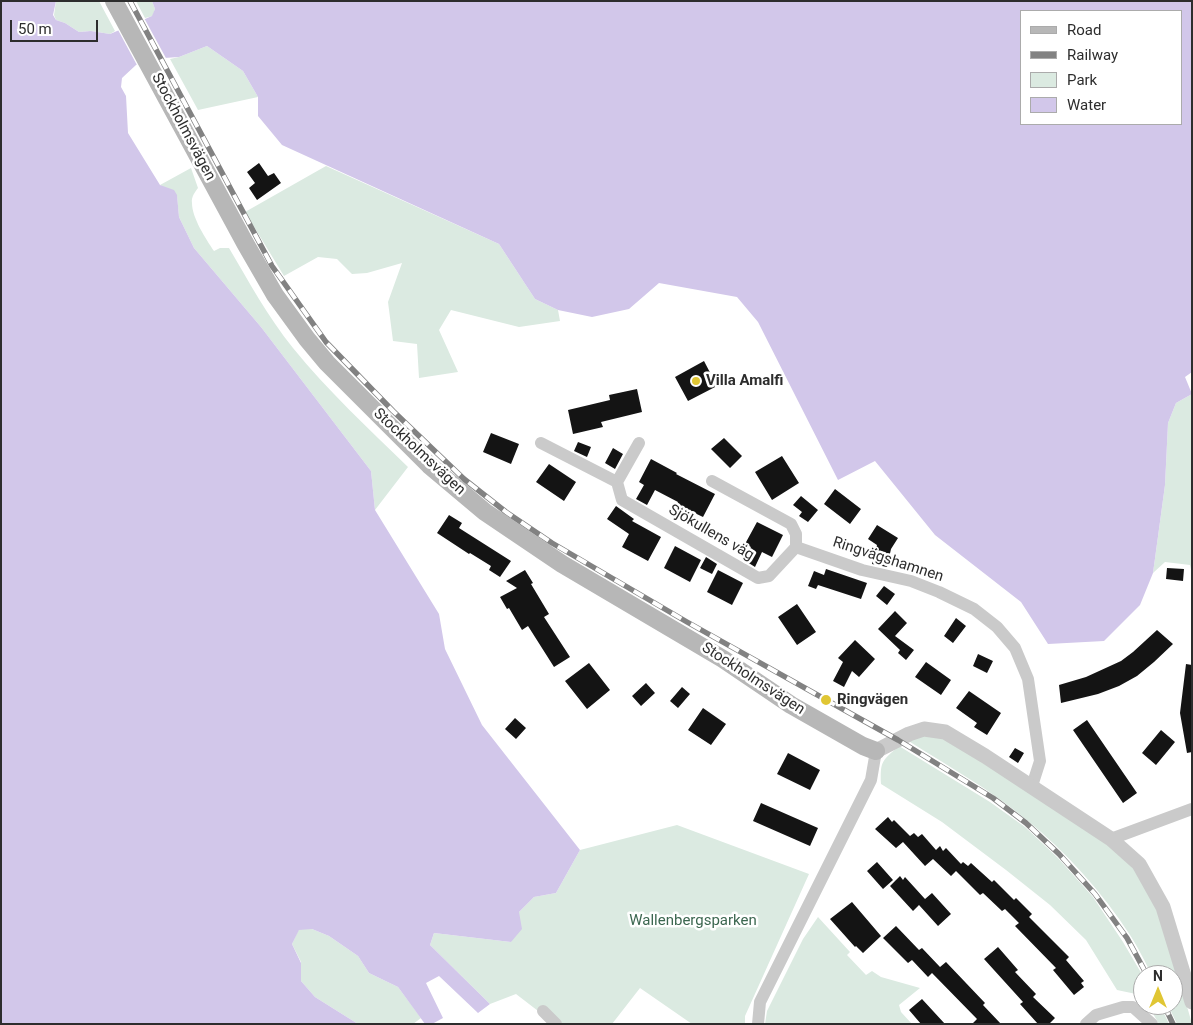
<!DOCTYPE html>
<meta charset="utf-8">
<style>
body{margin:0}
#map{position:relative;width:1193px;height:1025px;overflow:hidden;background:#fff;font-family:Roboto,sans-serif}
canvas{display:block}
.frame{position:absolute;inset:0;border:2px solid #2d2d2d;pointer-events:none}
.legend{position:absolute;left:1020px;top:10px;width:162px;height:115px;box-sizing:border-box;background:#fff;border:1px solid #ababab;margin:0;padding:6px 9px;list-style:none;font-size:15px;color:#2d2d2d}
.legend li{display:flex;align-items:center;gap:10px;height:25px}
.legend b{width:25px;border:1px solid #ababab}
.north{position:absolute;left:1133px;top:965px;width:50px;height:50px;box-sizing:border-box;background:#fff;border:1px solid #ababab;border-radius:50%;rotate:0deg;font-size:14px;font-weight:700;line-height:20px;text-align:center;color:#2d2d2d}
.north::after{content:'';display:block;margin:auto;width:18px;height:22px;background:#e0c634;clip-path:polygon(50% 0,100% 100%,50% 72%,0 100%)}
.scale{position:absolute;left:10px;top:20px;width:88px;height:22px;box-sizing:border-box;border:2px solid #2d2d2d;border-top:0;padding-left:6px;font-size:15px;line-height:18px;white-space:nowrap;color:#2d2d2d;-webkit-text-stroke:4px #fff;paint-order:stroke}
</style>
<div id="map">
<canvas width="1193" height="1025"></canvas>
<div class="frame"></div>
<ul class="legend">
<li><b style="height:6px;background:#b7b7b7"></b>Road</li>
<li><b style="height:6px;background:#828282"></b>Railway</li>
<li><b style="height:14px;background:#dbeae1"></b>Park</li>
<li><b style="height:14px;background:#d2c7ea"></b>Water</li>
</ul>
<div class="north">N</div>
<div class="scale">50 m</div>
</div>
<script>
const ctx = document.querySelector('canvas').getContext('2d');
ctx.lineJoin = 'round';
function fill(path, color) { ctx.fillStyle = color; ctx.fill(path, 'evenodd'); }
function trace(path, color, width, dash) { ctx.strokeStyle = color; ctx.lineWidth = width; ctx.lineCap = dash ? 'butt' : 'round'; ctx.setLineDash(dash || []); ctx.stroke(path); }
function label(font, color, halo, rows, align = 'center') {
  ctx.font = font + ' Roboto,sans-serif'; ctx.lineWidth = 5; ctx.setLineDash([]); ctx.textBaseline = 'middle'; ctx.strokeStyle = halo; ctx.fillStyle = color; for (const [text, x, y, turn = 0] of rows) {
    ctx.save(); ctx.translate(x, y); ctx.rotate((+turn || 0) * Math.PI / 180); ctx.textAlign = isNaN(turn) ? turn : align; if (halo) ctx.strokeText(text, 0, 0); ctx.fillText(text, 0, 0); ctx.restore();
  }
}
fill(new Path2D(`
 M56,1H99L115,31L110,34L91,31L79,32L65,23L56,20L54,15Z
 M136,1H152L155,9L153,16L145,18Z
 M207,46L243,71L258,97L198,110L170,59L179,57Z
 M326,166L499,244L535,299L558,310L560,321L519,327L451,310L439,330L458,372L419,378L417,344L393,341L388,302L402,263L367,273L352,274L337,259L318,257L284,276L245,212Z
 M191,168L198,188C195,192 191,197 192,203C192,218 206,239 214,251L220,248H229C249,282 268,317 293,348C328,391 369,429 408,467L375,510L371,471L261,327L194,248L179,217L177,196L160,185Z
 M1192,394V574L1190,565L1165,562L1153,573L1165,485L1168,423L1176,403Z
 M918,735L939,736L951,742L1109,845L1135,870L1160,911L1192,1024H1177L1168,1005H1173V975H1152C1145,962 1138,947 1130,935C1102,892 1067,853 1028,821C991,790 948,766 907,740Z
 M899,746L990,802L1025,827L1058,858L1093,897L1123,942L1143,976V999L1136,994L1117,990L1086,940L1050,905L1006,870L942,822L881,784C880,761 882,761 899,746Z
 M677,825L809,874L745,1016V1024H692L640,988L612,1024H555L516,994L490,1004L430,945L434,933L511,942L519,912L534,897L556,893L580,850Z
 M818,917L850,952L847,955L866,975L872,971L881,977L920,988L899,1005L901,1012L912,1024H765L767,1011L803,939Z
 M299,929H312L329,936L358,956L369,973L398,987L421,1018L413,1024H358L315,997L301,981V962L292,944Z
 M1148,1005H1160L1169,1024H1159Z`), '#dbeae1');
fill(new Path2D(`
 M1,1H56L53,15L56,20L65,23L79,32L91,31L110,34L152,16L155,9L152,1L1192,2V372L1185,377L1192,394L1176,403L1168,423L1165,485L1153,573L1140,605L1104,641L1048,644L1021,602L935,535L875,461L838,480L758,322L737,297L659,283L629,309L592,317L558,310L535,299L499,244L282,145L258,116V97L243,71L207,46L179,57L149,59L136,65L122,78L121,87L126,96L128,133L160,185L174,190L177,195L179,217L194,248L261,327L371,471L375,510L439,614L445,649L482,725L580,850L556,893L534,897L519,912L522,929L511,942L434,933L430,945L490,1004L478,1013L439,976L426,983L443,1018L432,1024H425L398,987L369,973L358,956L329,936L312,929L299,930L292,944L301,963V981L315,997L358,1024H1ZM1022,11H1182V124H1022Z`), '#d2c7ea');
fill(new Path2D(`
 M143,16L167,60L150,62L138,67L117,28Z`), '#fff');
fill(new Path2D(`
 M259,163L268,176L274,173L281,183L257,200L249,188L255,183L247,172Z
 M704,361L717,386L688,401L675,377Z
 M637,389L642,412L601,422L603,427L573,434L568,410L610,400L609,395Z
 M491,433L519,444L511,464L483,452Z
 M724,438L742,456L730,468L711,449Z
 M578,442L591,447L587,457L574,451Z
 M613,448L623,454L615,469L605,463Z
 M782,456L799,483L772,500L755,472Z
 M651,459L677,473L676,474L715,494L703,517L682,507L677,504L678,502L655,490L647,505L636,499L644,485L639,482Z
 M549,464L576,482L564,501L536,482Z
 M835,489L861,509L850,524L824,504Z
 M801,496L818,510L808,522L799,516L802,512L793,505Z
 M616,506L634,519L632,521L661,537L648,561L622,547L629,534L607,519Z
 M449,515L462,523L459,528L511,561L500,577L489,570L491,566L470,553L469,554L437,533Z
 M757,522L783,535L772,557L762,552L755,567L744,560L751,547L745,544Z
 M877,525L898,538L891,549L887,567L872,564L877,545L868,539Z
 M675,546L701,560L690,582L664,568Z
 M706,557L717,564L712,574L700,568Z
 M1167,568L1184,569L1183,581L1166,579Z
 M826,569L867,583L861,599L818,585L816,589L808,586L814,571L824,575Z
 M525,570L533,583L531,584L549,614L544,617L570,657L554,667L528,626L522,630L509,608L507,609L500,597L517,588L506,581Z
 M718,570L743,583L732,605L707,592Z
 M884,586L895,594L887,605L876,596Z
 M797,604L816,632L797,645L778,617Z
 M895,611L907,623L895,636L914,650L906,660L898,653L900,650L878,629Z
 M956,618L966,626L953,643L944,636Z
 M1157,630L1173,644L1154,662L1137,676L1119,686L1098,694L1061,703L1059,685L1086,677L1121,661L1133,652Z
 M855,640L875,659L859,677L852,671L844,687L833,681L843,662L838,658Z
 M978,654L993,661L987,673L973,666Z
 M926,662L951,680L941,695L915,677Z
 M589,663L610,690L587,709L565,681Z
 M1186,664L1192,665V752L1187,753L1180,713Z
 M646,683L655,693L641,706L632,696Z
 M682,687L690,694L678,708L670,701Z
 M969,691L1001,713L987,735L974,727L977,723L956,708Z
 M703,708L726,724L711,745L688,730Z
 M515,718L526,728L516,739L505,729Z
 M1087,720L1137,793L1123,803L1073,730Z
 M1161,730L1175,742L1156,765L1142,753Z
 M1015,748L1024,753L1018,763L1009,757Z
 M788,753L820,770L810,790L777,774Z
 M761,803L818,828L810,846L753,821Z
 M888,817L892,822L894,820L910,836L914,833L918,837L922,834L936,850L940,846L943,851L946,848L961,864L963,862L968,866L971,863L992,882L994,880L1014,900L1016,898L1032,914L1029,917L1069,957L1066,960L1084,981L1081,983L1084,987L1074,995L1053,970L1056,968L1015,926L1019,923L1005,909L1002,911L983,893L980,895L956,871L951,876L933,859L925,866L903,842L896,848L875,829Z
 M877,862L893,880L883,889L867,871Z
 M900,876L903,880L905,877L925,899L932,893L951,914L938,926L919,905L913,911L890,886Z
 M852,902L881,936L863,953L856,946L855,947L830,919Z
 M896,926L919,950L922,948L940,967L946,962L985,1003L983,1005L1001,1024H972L977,1019L932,973L928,977L912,960L908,963L883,938Z
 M998,947L1018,970L1015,972L1036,994L1033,997L1055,1018L1049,1024H1038L1020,1004L1023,1002L984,959Z
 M922,999L945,1024H921L909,1010Z`), '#141414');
trace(new Path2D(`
 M541,443L617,482L622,500L758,578L769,576L796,547
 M712,481L791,524L796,534V547L862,570L911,581L939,592L974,609L997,627L1015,648L1028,679L1040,761L1032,786
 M617,482L639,443
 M1111,839L1192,809
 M543,1011L556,1024
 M758,1024L760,1002L871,780L876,751
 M1086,1024L1096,1015L1123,1007H1133L1152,1024`), '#cacaca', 12);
trace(new Path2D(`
 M876,751L909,734L924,729L945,732L985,756L1111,839L1139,864L1163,907L1192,1002`), '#cacaca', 15);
trace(new Path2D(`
 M114,1L245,243L275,295L307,339L327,363L429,465L485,512L562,564L723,659L791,705L863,746L876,751`), '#b7b7b7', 18);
const rail = new Path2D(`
 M130,1L272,266L326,342L393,411L464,479L506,512L552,543L687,622L898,740L993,798L1026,823L1059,854L1095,894L1127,938L1147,975
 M1164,1005L1173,1024`);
trace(rail, '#828282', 5.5);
trace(rail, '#fff', 4, [11]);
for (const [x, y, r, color] of [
 [696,381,5,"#e0c634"],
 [826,700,6,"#e0c634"]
]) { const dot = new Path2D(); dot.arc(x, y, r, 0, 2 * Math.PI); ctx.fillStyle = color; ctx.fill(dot); trace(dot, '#fff', 2); }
label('15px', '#2d2d2d', '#fff', [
 ["Stockholmsvägen",183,127,62],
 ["Stockholmsvägen",419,452,43],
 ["Sjökullens väg",711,533,30],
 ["Ringvägshamnen",888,560,18],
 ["Stockholmsvägen",753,679,33]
]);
label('bold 15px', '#2d2d2d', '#fff', [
 ["Villa Amalfi",706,381],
 ["Ringvägen",837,700]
], 'left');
label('15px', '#3c6750', '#fff', [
 ["Wallenbergsparken",693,921]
]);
</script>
